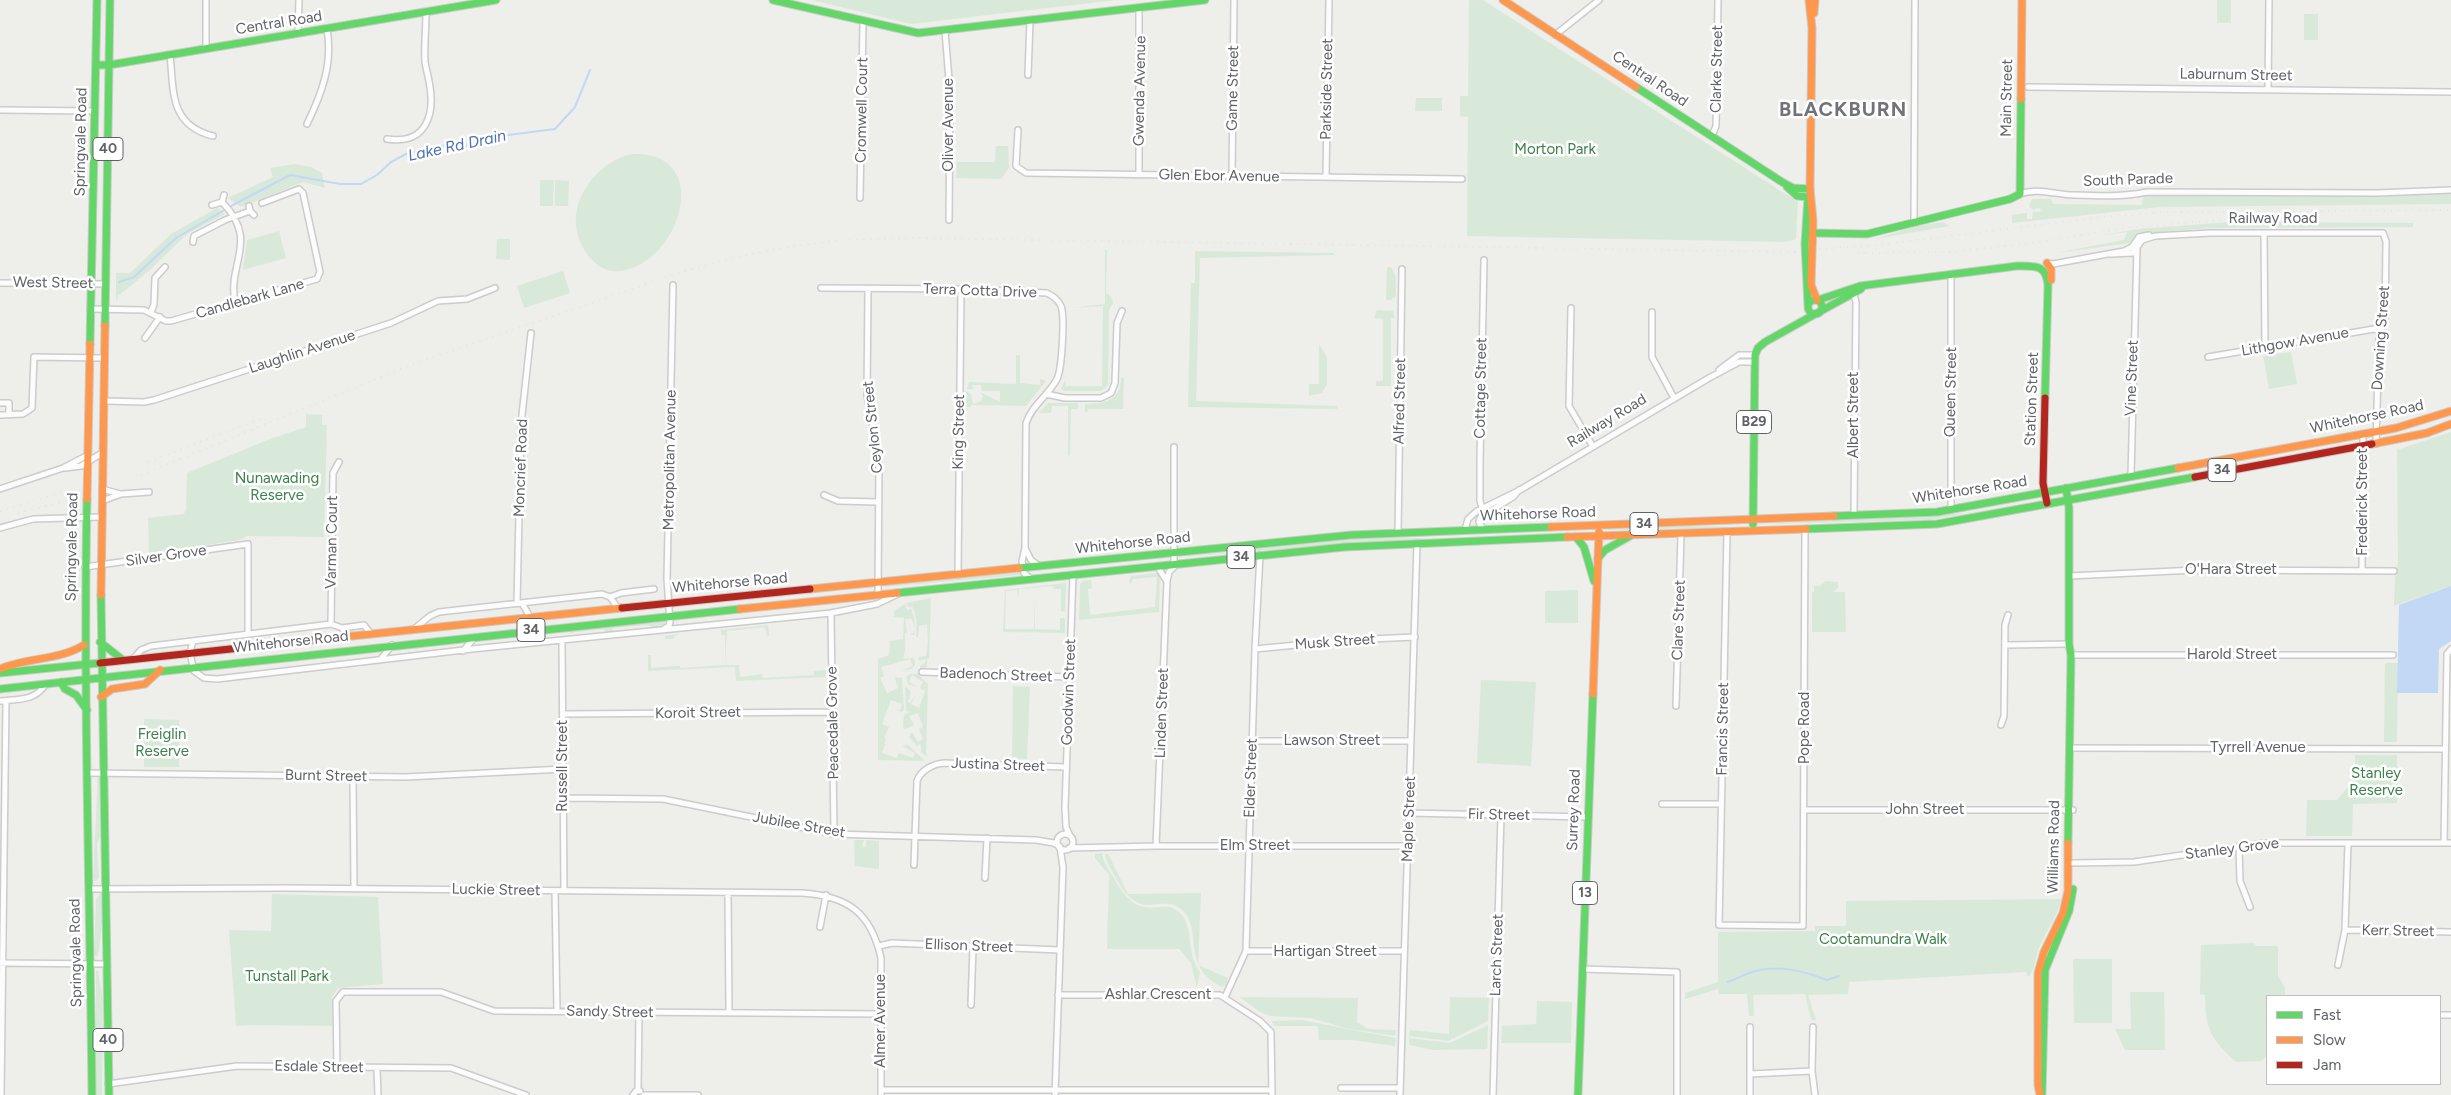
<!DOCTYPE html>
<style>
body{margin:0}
#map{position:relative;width:2451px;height:1095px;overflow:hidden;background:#eeeeea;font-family:Figtree,sans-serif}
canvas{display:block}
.legend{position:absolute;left:2266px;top:995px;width:175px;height:90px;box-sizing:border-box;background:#fff;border:1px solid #bfc0c2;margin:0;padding:6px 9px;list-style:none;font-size:15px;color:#5f6267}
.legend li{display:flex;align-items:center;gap:10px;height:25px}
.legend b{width:25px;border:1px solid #bfc0c2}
</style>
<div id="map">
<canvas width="2451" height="1095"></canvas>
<ul class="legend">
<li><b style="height:6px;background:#63d668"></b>Fast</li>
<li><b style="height:6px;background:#ff974d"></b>Slow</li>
<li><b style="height:6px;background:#b3261e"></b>Jam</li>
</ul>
</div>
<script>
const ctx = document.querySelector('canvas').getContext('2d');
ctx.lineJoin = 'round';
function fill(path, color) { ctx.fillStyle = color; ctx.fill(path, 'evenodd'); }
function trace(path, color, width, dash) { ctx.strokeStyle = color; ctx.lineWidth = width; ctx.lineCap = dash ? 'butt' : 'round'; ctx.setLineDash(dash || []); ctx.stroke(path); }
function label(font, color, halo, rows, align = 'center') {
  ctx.font = font + ' Figtree,sans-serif'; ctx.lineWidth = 5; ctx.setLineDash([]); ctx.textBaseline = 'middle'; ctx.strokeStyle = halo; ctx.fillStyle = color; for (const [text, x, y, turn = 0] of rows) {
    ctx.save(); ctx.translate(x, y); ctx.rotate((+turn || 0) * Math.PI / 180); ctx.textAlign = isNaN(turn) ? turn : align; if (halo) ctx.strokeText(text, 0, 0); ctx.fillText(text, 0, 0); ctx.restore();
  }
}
fill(new Path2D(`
 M812,0H1116L911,24Z
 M1469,0H1483L1798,202L1796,239L1786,242L1467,236L1468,117L1460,116V96H1468Z
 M2217,0H2231V23H2217Z
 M2304,14H2318V40H2304Z
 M1416,98H1442V111H1415Z
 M996,146H1008L1009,168L1001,179L956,178L957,162H995Z
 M632,154C714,150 682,263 620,271C592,274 573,239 576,215C580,186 604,160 632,154Z
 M295,164L311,167L322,173L325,188L303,182L241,207L228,198L273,177L270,168Z
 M540,180H554L553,206H540Z
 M555,180L569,181L568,206H555Z
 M2451,193V204L2159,207L2012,223V215L2027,213V219H2032L2033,212L2042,211L2038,208L2034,210L2029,207L2032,199H2051L2053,204L2142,205L2143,195Z
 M217,208L225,214L187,234L150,270L118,296L117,301L116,299V273H130L171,234Z
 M1943,222L1950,226L1875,239L1916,226Z
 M2231,222L2413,223V227L2208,228L2137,234L2131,243L2055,253L2124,240L2127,232L2104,235L2138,229Z
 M279,231L286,258L243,270L247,240Z
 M497,239H510V260L496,259Z
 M1105,250H1107L1106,293L1111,296L1113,303L1109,310L1108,385L1101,391H1064L1061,389L1065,380L1066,386H1102L1103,306L1071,308L1105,304Z
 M1195,251L1334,253V255L1200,258L1196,401L1337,406V409L1188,407L1191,283H1195Z
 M1387,267H1391L1396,277V296L1391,300H1386Z
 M563,271L570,293L524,308L517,286Z
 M1377,310L1393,311L1395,318H1391V386H1376V381H1383V319L1374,318Z
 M1319,344L1327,358V384L1322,393L1309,396V384H1319Z
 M2291,352L2297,384L2269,389L2263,356Z
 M1016,355H1020V383L1040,385V379L1046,381L1026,406L971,405V407H965L966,391L971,394L973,404L981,401L983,396L980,392L1000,402V391H982L981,385H972L973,389H967L969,382L1016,384Z
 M1121,378H1124L1123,409H1088L1087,413L1085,411V404C1103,404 1121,401 1121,378Z
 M1048,403H1078V409H1071L1070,455L1068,456V406H1052L1051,413H1039Z
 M306,414L322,415V425H327L324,537L247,536L239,540L149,554L148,518L184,514L186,509L187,473L270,439L306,427Z
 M2451,432V586L2394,606L2395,578L2398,563L2397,450Z
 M2037,500L1929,520L1762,524L1969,513Z
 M1687,526L1742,527L1607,530L1608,529Z
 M1391,538H1430L1182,557L1353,539Z
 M1019,572L1021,575L884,587L885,586Z
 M1157,573L1160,576L1159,612L1079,620L1080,584L1083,581L1091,580L1092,588L1088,589L1090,615L1155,607L1157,577L1133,579L1131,584L1129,581L1131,576Z
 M1826,581L1838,582V588L1833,592H1845L1846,632H1812V592H1814V586H1819Z
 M1066,583L1065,612L1061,611V589H1054L1053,586L1019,589L1018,598L1017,590L1006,591L1005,629H1034L1035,597V629L1060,630V618H1065V633L1003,632L1005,590Z
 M1578,590V623H1545V591Z
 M931,598L929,658L927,659V667L920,669V666L925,663L926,659L919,661L918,657L926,656L928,643L927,624L919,626L918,638L916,636C917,626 917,616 912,606L909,608L906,603Z
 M905,604L907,610L911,609C915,618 915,626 914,635L910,634L915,632L912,619H905L907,633H905V650L903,659L914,658L915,665L911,669L901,671L913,666L910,659L881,667L884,676L880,678L887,693L898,688L895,677L902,678L904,710L901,712L895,709L900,710L902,704L891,700L882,724L889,727L884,738L886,739L884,744L890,746L885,744L882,753L897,758L899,753L913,758L915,753L902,746L908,745L925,761L878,760V659L889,655L890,641L903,639L904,618L894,617V611Z
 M664,621L665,624L655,629L649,625L612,628L614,632L607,633L603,629L570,633V631Z
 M768,625L769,636H767L765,627L727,631L725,665H739L740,677L762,674L763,678L814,675V671L826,670V677L736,681L735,667L648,671V655H651V668L675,666L674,639H665V636L679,634L674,637L675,666H680V668L725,665V635H721V630Z
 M2385,663H2398L2397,742H2384Z
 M910,674H918L928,684L926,753L928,757L921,752V745L919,744L918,747L909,737L912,732L918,742L923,739L919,729L923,727L918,713L909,716L914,725L905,729L903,727L904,715L909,712L906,711L905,686L911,692L908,702L910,703L916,695L911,704L919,708L925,691L920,688L923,682L912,675L909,682L917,687L908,684L906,677Z
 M1481,680L1536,682L1531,766L1477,763Z
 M1013,686L1030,687L1027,759L1012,758Z
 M144,719L179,720V767H144Z
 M2355,755H2397V803L2353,804L2352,836H2306L2307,800H2337L2355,779Z
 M98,775H100V836L97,845L99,877L95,882L93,877Z
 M854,840H864L862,848L866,846V840L879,841V869L855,866Z
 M1102,853C1104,865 1109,870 1115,880C1142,929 1163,893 1181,914C1194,928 1186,955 1200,972L1197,988L1191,963L1179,949H1107L1109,875L1095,858V854Z
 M1105,854H1108L1128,894L1201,893L1198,965L1228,978L1226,985L1222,987C1180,966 1204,931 1182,910C1160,890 1143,927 1116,878C1112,870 1106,862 1105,854Z
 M101,892L103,913L99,952L97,957L94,954L96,900Z
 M272,894L378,897L383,984L338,988L332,997V1026L249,1025L236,1026L229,930L271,931Z
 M2061,899C2057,919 2043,935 2037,954C2035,961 2035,970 2029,976H2027L2026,972L1849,982L1848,994L1808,995L1816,1020H1812L1810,1016L1805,994L1753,995L1754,1016H1749L1747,994H1719L1718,989L1685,999V993L1718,982V932L1815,931V926H1846V901Z
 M2254,943L2256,946H2278V975L2285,988V996H2267V1056L2261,1061L2236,1062C2211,1040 2205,1028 2205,995L2200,994L2201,945Z
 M2073,959H2112V1023H2074Z
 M96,971H98L103,999L102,1095H96Z
 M2130,992H2164L2165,1050H2125L2115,1029H2131Z
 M1240,997L1358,998L1357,1022L1369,1029L1396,1030L1395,1036L1345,1028L1311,1018L1270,1016L1260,1012Z
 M1450,997L1489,998L1488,1021L1448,1041L1409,1036L1410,1030L1449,1034Z
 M1537,1001L1572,1002L1571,1043H1501L1502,1026L1536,1024Z
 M1301,1020L1396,1038L1395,1046L1352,1040H1319L1318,1026H1275L1271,1021Z
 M1488,1025L1487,1049L1433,1050L1409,1045V1038L1450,1043Z`), '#d9e9d9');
fill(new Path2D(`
 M2451,586V641L2439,649L2438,693H2397L2399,605Z`), '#c3d8f4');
trace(new Path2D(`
 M119,282L134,277L176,238L233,205L290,175L340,184H361L377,175L391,162L406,154L441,146L461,148L485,138L555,129L575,107L590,70
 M1727,982C1735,980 1741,976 1749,973C1776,964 1802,970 1827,980L1839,976`), '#c3d8f4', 2);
const street = new Path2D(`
 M945,31L950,92L949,220
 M298,33L299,0
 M1555,35L1599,0
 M206,49V0
 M170,55C174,91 169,125 213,136
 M1028,75L1030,20
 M2028,87L2451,92
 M2268,90L2269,0
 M0,110L95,111
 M307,124C322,93 333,64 327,29
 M1018,130L1016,166L1026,173L1462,179
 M1712,136L1716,126L1718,0
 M387,139C426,145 436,115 429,81C428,75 426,69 425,62C424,46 426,29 426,12
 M1139,175V8
 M1232,176L1234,0
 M1326,177L1329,0
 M2020,194C2037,187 2057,195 2074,195C2099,196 2123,197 2147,192L2377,193L2451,190
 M860,198L863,22
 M222,202C260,241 227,262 235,303
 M212,205L222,202L224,195
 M249,206L250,211L254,215
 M1914,222L1915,0
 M2264,233L2265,347
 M193,242L194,236L225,220L250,211
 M2111,254L2133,253L2142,240L2155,236L2210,233H2383L2386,241L2385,319L2379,336L2376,444
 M1484,260L1480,461V501L1484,515
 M2047,263L2053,264L2124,251L2132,247L2139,237L2149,235
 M0,283L106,284
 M821,288L964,289L1047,293C1053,296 1058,299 1061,306C1065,316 1062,369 1057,379C1048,396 1032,405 1026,423L1025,548L1022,561L1024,573L1031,579
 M868,289L867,395L879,458L878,595
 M1853,292L1856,302L1854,515
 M1571,308L1569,406L1592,445
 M90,309L144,310L166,321H171L317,279L320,272L303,193L299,189L262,203
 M151,312L154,304L155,278L165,267
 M1652,312V357L1674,398
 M145,338L160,317
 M2208,357L2374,329L2381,331
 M1719,370L1739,355H1755
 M1046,394L1065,398H1101L1111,393L1115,383L1117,323L1122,311
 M105,401L144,402L154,400L391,323L438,301L467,299L495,288
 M0,403H9V415
 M0,415L23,414L32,408L34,357L105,358
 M65,468L81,466L102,453
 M2131,475L2137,248
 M0,489L63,468L88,455
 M102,489L120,494
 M824,495L838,501L879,502
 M102,501L121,494L149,492
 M1951,510V274
 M0,528L33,519L101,517
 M1483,529L1479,522L1480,518L1513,497L1519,490
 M1465,530L1468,519L1477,511L1520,490L1709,378L1739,362H1755
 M1727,532L1719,925L1803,926L1805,529
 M1398,533L1402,269
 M1025,548L1031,560L1039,566
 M1174,565V447
 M1157,566L1166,580
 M85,567L248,544V633
 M2362,571L2363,434
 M958,575L961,289
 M2069,576L2196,570L2394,571
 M610,597L621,593L654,589
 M517,603L521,424L531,333
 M522,603L530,617
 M831,613L834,834
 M331,624L333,473L339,462
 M342,628L364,625L371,634
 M414,629L430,616L439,612L602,594L610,597L618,608
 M664,629L669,626L670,622L667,579L673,285
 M193,641L190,653L194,671L204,678L217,679L472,649L831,613L877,604L898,594
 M562,642L564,891
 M2006,645L2069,644
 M1255,649L1348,640L1415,637
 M463,651L475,637
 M2071,655H2393
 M133,659L141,650L151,646L331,624L342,628L350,636
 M380,660L392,645
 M922,672L1070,677
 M0,701C19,699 35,701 46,684
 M1676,706L1681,534
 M563,714L833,712
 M2001,725L2004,716L2005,625L2008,615
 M1252,741H1411
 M2071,748L2444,749
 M88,773L406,777L563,769
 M353,777L354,889
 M563,798L663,799L834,834L1036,840L1054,843L1059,846
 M1662,804H1721
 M1805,810H2073
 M1409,813L1588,817
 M1057 842a8 8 0 1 1 16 0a8 8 0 1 1-16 0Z
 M1070,836L1066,827L1065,808L1073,575
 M2444,843L2447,654L2451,649
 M1156,846L1167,581L1169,572L1176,565
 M2239,846L2240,881L2250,907
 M1069,848L1156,846H1408
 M2073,863L2134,862L2265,843H2451
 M914,865L917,781C921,770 933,764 944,763L1066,767
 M985,878L987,838
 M89,889L287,888L802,893C847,896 871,912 881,958V1095
 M555,891L557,1011
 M728,893L729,1012
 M820,927L826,895
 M2345,930L2451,932
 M879,946L892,943L1060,950
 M1246,951H1404
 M0,963L107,964
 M2338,965L2345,930L2348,843
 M1582,969L1677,972V1095
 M1058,995H1220L1260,1021L1271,1032L1272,1095
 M1225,997L1246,951L1255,649L1260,555
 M971,1005L973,947
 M2440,1015H2451
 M1750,1027V1095
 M1813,1027L1812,1071L1815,1095
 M337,1067L336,1001L343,992H441L494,1011L881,1014
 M377,1068L378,1095
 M1750,1074L1812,1071
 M108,1084L237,1066L451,1068L526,1095
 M1341,1088H1400
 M638,1090L639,1012
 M881,1090H1272
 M1,1095L6,701
 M633,1095L636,1091H640
 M644,1095H698
 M1055,1095L1063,867L1060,847
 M1400,1095L1417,543
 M1493,1095L1501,815`);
const fast = new Path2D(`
 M773,0L918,33L1205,0
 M96,65H109L496,0
 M1636,87L1782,182L1793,188L1810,189
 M1787,187L1797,196L1808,197
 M1808,197L1805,244L1808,305
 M1813,233L1867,234L2010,199L2020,194L2021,99
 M1808 307a7 7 0 1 1 14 0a7 7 0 1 1-14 0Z
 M1818,300L1860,286L2017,266C2035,266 2046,264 2048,285L2045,398
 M1819,312L1861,289
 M105,326L110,0
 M90,344L97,0
 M2066,488L2069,508V644L2071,655L2068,843
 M87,499C83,697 90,896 92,1095
 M1834,516L1937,512L2178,468
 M1753,524L1755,355L1758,348L1765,342L1817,313
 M1806,529L1937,524L2195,477
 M1576,537L1584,547L1594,581
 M1598,558L1605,550L1630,536
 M1019,568L1351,535L1551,527
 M897,593L1345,547L1567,537
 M101,595L109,1095
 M100,642L123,660
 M0,673L100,663
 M100,678L740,609
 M61,682L65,689L76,695L87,710
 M0,689L100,678
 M1578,1095L1593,694
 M2042,1095L2045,970L2069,911L2073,889`);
const slow = new Path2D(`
 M1503,0L1636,87
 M1809,0L1812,28L1810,189L1813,221L1811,285L1817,300
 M1814,13L1815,0
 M2021,99L2022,0
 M2047,263L2051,269V280
 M2372,444L2427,433L2451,424
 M2178,468L2396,428L2451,411
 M87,499L90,344
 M1551,527L1834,516
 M1567,537L1806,529
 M810,589L1019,568
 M101,595L105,326
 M740,609L897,593
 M333,638L622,608
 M0,669C27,657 58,661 84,645
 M1593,694L1599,532
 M101,697L112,689L145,684L160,670
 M2040,1095L2038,1085V973L2044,952L2063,913L2068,891V843`);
const jam = new Path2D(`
 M2045,398L2043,483L2047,503
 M2195,477L2372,444
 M622,608L810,589
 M100,663L333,638`);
trace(street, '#cbcccb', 8);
trace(fast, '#cacaca', 9);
trace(slow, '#cacaca', 9);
trace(jam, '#cacaca', 9);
trace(street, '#fcfcfc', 5);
trace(fast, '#63d668', 7);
trace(slow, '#ff974d', 7);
trace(jam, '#b3261e', 7);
trace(new Path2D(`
 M1819,249L1879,245L2102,217L2166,212L2451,210
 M1858,253L1953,252L2040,242L2125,228L2239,218
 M148,462L265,417
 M141,475L410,365L682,272L732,258L793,246L843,240L913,238L1799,252
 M0,511L63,492
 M18,513L62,502`), '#e4e4e3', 2, [1, 6]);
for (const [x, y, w] of [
 [108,149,30],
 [1754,422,35],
 [2222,470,28],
 [1644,524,28],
 [1241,557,28],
 [531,630,28],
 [1585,893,25],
 [108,1040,30]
]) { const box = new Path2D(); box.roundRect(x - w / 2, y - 11.5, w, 23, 4); ctx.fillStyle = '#fff'; ctx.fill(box); trace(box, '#5f6267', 1); }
label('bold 14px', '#5f6267', null, [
 ["40",108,149],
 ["B29",1754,422],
 ["34",2222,470],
 ["34",1644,524],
 ["34",1241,557],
 ["34",531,630],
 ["13",1585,893],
 ["40",108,1040]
]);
label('15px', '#5f6267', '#fff', [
 ["Central Road",279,23,-9],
 ["Clarke Street",1717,69,-89],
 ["Laburnum Street",2236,75,1],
 ["Central Road",1650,79,34],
 ["Game Street",1233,88,-89],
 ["Parkside Street",1327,89,-89],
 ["Gwenda Avenue",1140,91,-89],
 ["Main Street",2007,98,-89],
 ["Cromwell Court",862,110,-89],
 ["Oliver Avenue",949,125,-90],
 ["Springvale Road",81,142,-89],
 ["Glen Ebor Avenue",1219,176,1],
 ["South Parade",2128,180,-2],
 ["Railway Road",2273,219],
 ["West Street",53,283,1],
 ["Terra Cotta Drive",980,291,2],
 ["Candlebark Lane",250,299,-16],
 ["Downing Street",2381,338,-86],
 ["Lithgow Avenue",2295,342,-10],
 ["Laughlin Avenue",302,352,-18],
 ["Vine Street",2132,378,-88],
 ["Cottage Street",1481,388,-89],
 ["Queen Street",1951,392,-89],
 ["Station Street",2032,399,-88],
 ["Alfred Street",1400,401,-89],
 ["Albert Street",1854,415,-90],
 ["Whitehorse Road",2367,417,-12],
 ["Railway Road",1607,421,-31],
 ["Ceylon Street",873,427,-96],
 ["King Street",959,432,-89],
 ["Metropolitan Avenue",670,460,-89],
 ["Moncrief Road",521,468,-88],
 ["Whitehorse Road",1970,490,-9],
 ["Frederick Street",2363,502,-90],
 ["Whitehorse Road",1538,514,-2],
 ["Varman Court",332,542,-89],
 ["Whitehorse Road",1133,543,-6],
 ["Springvale Road",72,547,-89],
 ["Silver Grove",166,556,-8],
 ["O'Hara Street",2231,570],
 ["Whitehorse Road",730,583,-5],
 ["Clare Street",1679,620,-88],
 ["Whitehorse Road",291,642,-6],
 ["Musk Street",1335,642,-4],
 ["Harold Street",2232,655],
 ["Badenoch Street",996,675,2],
 ["Goodwin Street",1069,692,-88],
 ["Koroit Street",698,713,-1],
 ["Linden Street",1162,713,-88],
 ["Peacedale Grove",833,723,-91],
 ["Pope Road",1805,728,-90],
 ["Francis Street",1723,729,-89],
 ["Lawson Street",1332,741],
 ["Tyrrell Avenue",2258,748],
 ["Justina Street",998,765,2],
 ["Russell Street",563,766,-90],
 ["Burnt Street",326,776,1],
 ["Elder Street",1251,778,-88],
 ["Surrey Road",1574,810,-88],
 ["John Street",1925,810],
 ["Fir Street",1499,815,1],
 ["Maple Street",1409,819,-88],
 ["Jubilee Street",799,825,10],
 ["Elm Street",1255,846],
 ["Williams Road",2054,847,-89],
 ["Stanley Grove",2232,849,-7],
 ["Luckie Street",496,890,1],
 ["Kerr Street",2398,931,1],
 ["Ellison Street",969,946,2],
 ["Hartigan Street",1325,952],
 ["Springvale Road",76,953,-91],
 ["Larch Street",1497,955,-88],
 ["Ashlar Crescent",1158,995],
 ["Sandy Street",610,1012,1],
 ["Almer Avenue",881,1021,-90],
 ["Esdale Street",319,1067,1]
]);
label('15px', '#3c8149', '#fff', [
 ["Morton Park",1555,150],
 ["Nunawading",277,479],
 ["Reserve",277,496],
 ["Freiglin",162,735],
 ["Reserve",162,752],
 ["Stanley",2376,774],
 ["Reserve",2376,791],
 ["Cootamundra Walk",1883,940],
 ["Tunstall Park",287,977]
]);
label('italic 16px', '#4f72b3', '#fff', [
 ["Lake Rd Drain",457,146,-12]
]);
ctx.letterSpacing = '1px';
label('bold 20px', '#707379', '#fff', [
 ["BLACKBURN",1843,110]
]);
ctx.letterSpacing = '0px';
</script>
